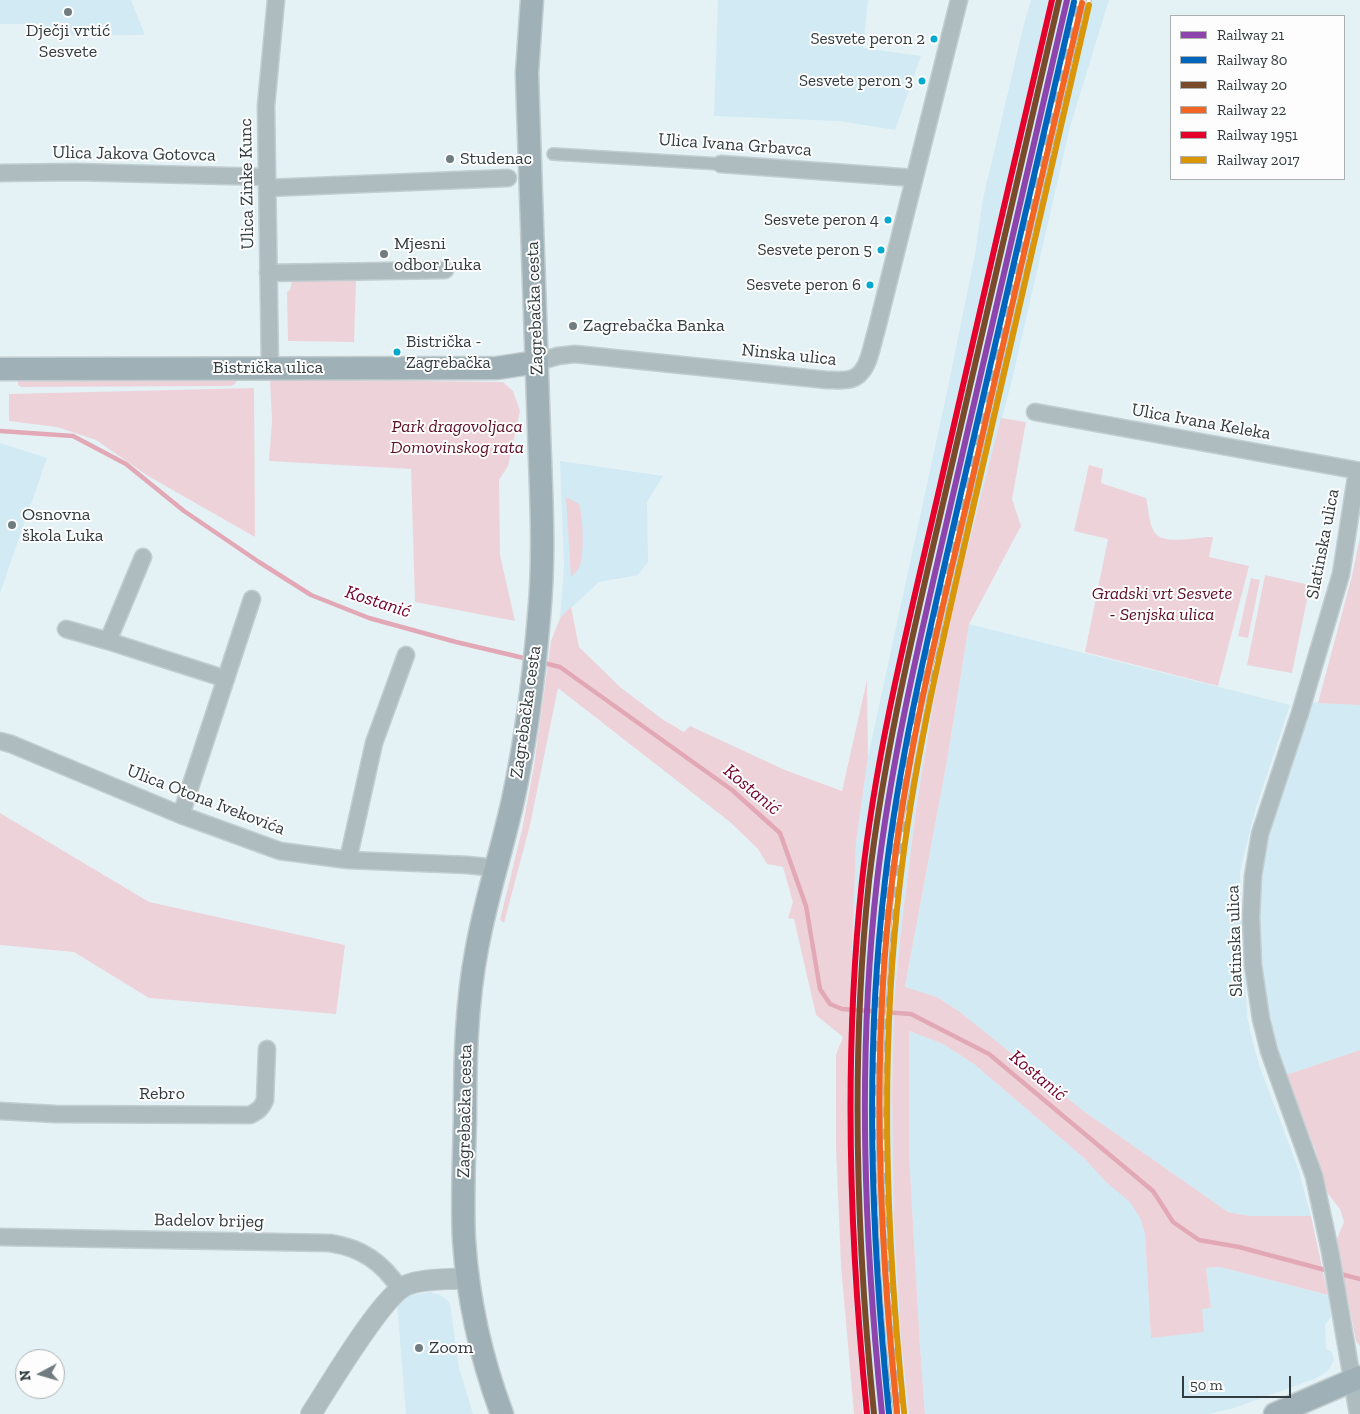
<!DOCTYPE html>
<meta charset="utf-8">
<style>
body{margin:0}
#map{position:relative;width:1360px;height:1414px;overflow:hidden;background:#e4f2f6;font-family:"Zilla Slab",serif}
canvas{display:block}
.legend{position:absolute;left:1170px;top:15px;width:175px;height:165px;box-sizing:border-box;background:#fdfdfd;border:1px solid #acb0b1;margin:0;padding:6px 9px;list-style:none;font-size:15px;color:#323c3f}
.legend li{display:flex;align-items:center;gap:10px;height:25px}
.legend b{width:25px;border:1px solid #acb0b1}
.north{position:absolute;left:15px;top:1349px;width:50px;height:50px;box-sizing:border-box;background:#fdfdfd;border:1px solid #acb0b1;border-radius:50%;rotate:264deg;font-size:14px;font-weight:700;line-height:20px;text-align:center;color:#323c3f}
.north::after{content:'';display:block;margin:auto;width:18px;height:22px;background:#707c7f;clip-path:polygon(50% 0,100% 100%,50% 72%,0 100%)}
.scale{position:absolute;left:1182px;top:1376px;width:109px;height:22px;box-sizing:border-box;border:2px solid #323c3f;border-top:0;padding-left:6px;font-size:15px;line-height:18px;white-space:nowrap;color:#323c3f;-webkit-text-stroke:4px #fdfdfd;paint-order:stroke}
</style>
<div id="map">
<canvas width="1360" height="1414"></canvas>
<ul class="legend">
<li><b style="height:6px;background:#8e44ad"></b>Railway 21</li>
<li><b style="height:6px;background:#0065bd"></b>Railway 80</li>
<li><b style="height:6px;background:#7a4b2a"></b>Railway 20</li>
<li><b style="height:6px;background:#f26522"></b>Railway 22</li>
<li><b style="height:6px;background:#e4002b"></b>Railway 1951</li>
<li><b style="height:6px;background:#d99609"></b>Railway 2017</li>
</ul>
<div class="north">N</div>
<div class="scale">50 m</div>
</div>
<script>
const ctx = document.querySelector('canvas').getContext('2d');
ctx.lineJoin = 'round';
function fill(path, color) { ctx.fillStyle = color; ctx.fill(path, 'evenodd'); }
function trace(path, color, width, dash) { ctx.strokeStyle = color; ctx.lineWidth = width; ctx.lineCap = dash ? 'butt' : 'round'; ctx.setLineDash(dash || []); ctx.stroke(path); }
function label(font, color, halo, rows, align = 'center') {
  ctx.font = font + ' "Zilla Slab",serif'; ctx.lineWidth = 4; ctx.setLineDash([]); ctx.textBaseline = 'middle'; ctx.strokeStyle = halo; ctx.fillStyle = color; for (const [text, x, y, turn = 0] of rows) {
    ctx.save(); ctx.translate(x, y); ctx.rotate((+turn || 0) * Math.PI / 180); ctx.textAlign = isNaN(turn) ? turn : align; if (halo) ctx.strokeText(text, 0, 0); ctx.fillText(text, 0, 0); ctx.restore();
  }
}
fill(new Path2D(`
 M0,0H131L145,35L44,36V24H0Z
 M718,0H868L863,48L921,56L895,130L839,121L714,116Z
 M1031,0H1109L1070,127L1013,376L955,597L934,699L916,809L901,930L894,1002L892,1097L901,1339L909,1414H863L851,1264L849,1128V1032L856,843L868,757L948,387L975,254L983,199L1024,24Z
 M0,443L47,458L0,593V608Z
 M560,461L663,476L647,502L648,562L638,575L599,582L560,618L564,566Z
 M969,624L1290,705L1255,811L1240,871L1241,908L1247,1016L1253,1042L1259,1065L1298,1168L1311,1216H1250L1228,1212L1085,1112L960,1012L937,997L905,988L948,755Z
 M1311,702L1360,705V1050L1286,1075L1276,1056L1259,981L1258,893L1263,852Z
 M909,1031L943,1044L974,1064L1084,1158L1106,1182L1131,1202L1140,1218L1145,1234L1151,1337L1202,1309L1211,1308L1206,1268L1220,1267L1328,1295L1331,1317L1325,1325L1326,1349L1332,1352L1333,1355L1334,1360L1329,1369L1323,1374L1314,1379L1234,1408L1209,1414H925L920,1346L909,1153Z
 M431,1292L440,1295L447,1300L450,1304L459,1368L473,1414H406L397,1303L411,1295Z`), '#d2eaf3');
fill(new Path2D(`
 M356,280L354,342L288,341L287,292L290,290L292,281Z
 M32,357H237L239,361L30,362Z
 M22,377L238,379L235,384L231,386L21,387L18,385V381Z
 M270,379L503,382L513,391L520,411L508,466L499,480L500,555L515,621L415,602L411,469L269,461L272,421Z
 M254,388L255,537L148,476L96,440L57,427L9,421V394Z
 M1001,418L1026,422L1012,499L1021,526L969,624L948,755L905,987L937,997L960,1012L1085,1112L1228,1212L1250,1216H1311L1328,1295L1220,1267L1206,1268L1211,1308L1202,1309L1204,1332L1151,1338L1145,1234L1140,1218L1130,1202L1106,1182L1084,1158L974,1064L943,1044L909,1031V1153L920,1346L925,1414H909L901,1339L894,1219L892,1097L894,1002L901,930L916,809L934,699L955,597Z
 M1089,465L1103,469L1101,483L1146,498C1149,508 1148,524 1155,533C1165,546 1198,536 1213,537L1209,557L1249,566L1218,686L1085,652L1108,539L1074,531Z
 M566,497L579,504C583,516 585,556 579,568C577,571 573,575 571,577Z
 M1360,537V705L1318,703L1352,576Z
 M1265,575L1310,585L1292,673L1247,665Z
 M1251,578L1260,580L1248,638L1238,636Z
 M571,607L579,647L620,687L662,719L684,732L690,726L785,770L842,791L867,680L868,757L856,843L849,1032V1128L851,1264L863,1414H854L841,1265L836,1147V1055L843,1037L816,1015L794,919L788,918L793,902L783,867L767,864L758,849L730,822L558,688L530,825L504,923L500,920L522,830L534,766L551,641L560,618Z
 M0,813L149,902L345,945L336,1014L149,998L74,952L0,945Z
 M1360,1050V1346L1356,1341L1337,1246V1239L1344,1222L1340,1209L1325,1190L1316,1152L1286,1075Z`), '#edd3d9');
trace(new Path2D(`
 M0,431L73,436L126,464L184,511L259,562L311,595L369,618L456,642L528,659
 M540,662L560,667L732,790L780,833L806,906L820,989L830,1004L842,1009L911,1014L989,1054L1153,1191L1173,1222L1199,1240L1239,1247L1329,1271
 M1337,1273L1360,1279`), '#e3a8b5', 4.5);
const pedestrian = new Path2D(`
 M553,154L721,164`);
const minor = new Path2D(`
 M721,164L914,178
 M0,173L76,172L267,177
 M267,188L508,178
 M268,273L445,270
 M537,362L558,356L575,354L827,380C834,380 843,381 851,379C869,374 871,347 876,332L959,0
 M270,368L266,106L276,0
 M1035,412L1360,471
 M1357,471L1341,574L1300,713L1260,834L1253,876L1251,917L1253,965L1261,1019L1269,1051L1314,1176L1330,1251L1358,1414
 M143,557L108,641L226,679
 M66,629L108,641
 M0,741L11,744L181,815L280,851L348,860L468,865L496,868
 M181,815L252,599
 M348,860L374,743L406,655
 M0,1111L55,1114L250,1115C258,1111 262,1108 265,1100L267,1049
 M0,1237L330,1243C362,1248 382,1262 400,1289`);
const tertiary = new Path2D(`
 M311,1414C328,1388 383,1294 407,1285C425,1278 449,1280 468,1278`);
const secondary = new Path2D(`
 M0,369L497,368L537,362
 M502,1414C481,1358 468,1299 464,1240C462,1200 464,1160 465,1120C465,1063 466,1005 477,948C486,898 502,850 513,800C526,740 534,677 539,616C545,554 541,493 539,431C536,322 531,214 528,106L527,73L532,0
 M1275,1414L1360,1377`);
trace(pedestrian, '#c2cdd0', 14);
trace(minor, '#c2cdd0', 19);
trace(tertiary, '#c2cdd0', 22);
trace(secondary, '#c2cdd0', 25);
trace(pedestrian, '#aebcc0', 11);
trace(minor, '#aebcc0', 16);
trace(tertiary, '#aebcc0', 20);
trace(secondary, '#9fb1b7', 22);
const rail = new Path2D(`
 M891,1414C869,1225 867,1030 892,841C900,783 912,727 923,670L1078,0
 M902,1414L890,1269L885,1144L887,1022L897,881L904,833L934,674L1089,0`);
trace(rail, '#a9b6ba', 5.5);
trace(rail, '#fdfdfd', 4, [11]);
trace(new Path2D(`
 M882,1414C864,1237 857,1059 877,881C892,752 923,626 952,499C990,333 1029,166 1067,0`), '#8e44ad', 6);
trace(new Path2D(`
 M889,1413C871,1236 864,1058 885,881C900,750 932,621 961,493C999,329 1037,165 1074,2`), '#0065bd', 6);
trace(new Path2D(`
 M874,1414C856,1237 850,1059 869,881C884,752 915,625 944,499C982,333 1021,166 1059,0`), '#7a4b2a', 6);
trace(new Path2D(`
 M897,1412C879,1236 871,1058 892,882C907,751 939,622 969,494C1006,330 1044,167 1082,3`), '#f26522', 6);
trace(new Path2D(`
 M867,1414C849,1237 843,1059 862,881C876,752 908,625 937,499C975,333 1013,166 1052,0`), '#e4002b', 6);
trace(new Path2D(`
 M904,1412C886,1236 879,1058 900,882C915,751 947,623 976,495C1014,331 1051,168 1089,5`), '#d99609', 6);
for (const [x, y, r, color] of [
 [68,12,5,"#707c7f"],
 [934,39,4.5,"#00a9ce"],
 [922,81,4.5,"#00a9ce"],
 [450,159,5,"#707c7f"],
 [888,220,4.5,"#00a9ce"],
 [881,250,4.5,"#00a9ce"],
 [384,254,5,"#707c7f"],
 [870,285,4.5,"#00a9ce"],
 [573,326,5,"#707c7f"],
 [397,352,4.5,"#00a9ce"],
 [12,525,5,"#707c7f"],
 [419,1348,5,"#707c7f"]
]) { const dot = new Path2D(); dot.arc(x, y, r, 0, 2 * Math.PI); ctx.fillStyle = color; ctx.fill(dot); trace(dot, '#fdfdfd', 2); }
label('17px', '#323c3f', '#fdfdfd', [
 ["Sesvete peron 2",925,39],
 ["Sesvete peron 3",913,81],
 ["Sesvete peron 4",879,220],
 ["Sesvete peron 5",872,250],
 ["Sesvete peron 6",861,285],
 ["Bistrička -",406,342,"left"],
 ["Zagrebačka",406,363,"left"]
], 'right');
label('18px', '#323c3f', '#fdfdfd', [
 ["Dječji vrtić",68,31,"center"],
 ["Sesvete",68,52,"center"],
 ["Studenac",460,159],
 ["Mjesni",394,244],
 ["odbor Luka",394,265],
 ["Zagrebačka Banka",583,326],
 ["Osnovna",22,515],
 ["škola Luka",22,536],
 ["Zoom",429,1348]
], 'left');
label('18px', '#323c3f', '#fdfdfd', [
 ["Ulica Ivana Grbavca",735,145,4],
 ["Ulica Jakova Gotovca",134,154,1],
 ["Ulica Zinke Kunc",247,184,-91],
 ["Zagrebačka cesta",535,308,-92],
 ["Ninska ulica",789,355,6],
 ["Bistrička ulica",268,368],
 ["Ulica Ivana Keleka",1201,422,10],
 ["Slatinska ulica",1323,544,-79],
 ["Zagrebačka cesta",526,712,-82],
 ["Ulica Otona Ivekovića",206,800,21],
 ["Slatinska ulica",1235,941,-92],
 ["Rebro",162,1094],
 ["Zagrebačka cesta",465,1111,-89],
 ["Badelov brijeg",209,1221,1]
]);
label('italic 18px', '#5e0e27', '#fdfdfd', [
 ["Park dragovoljaca",457,427],
 ["Domovinskog rata",457,448],
 ["Gradski vrt Sesvete",1162,594],
 ["- Senjska ulica",1162,615]
]);
label('italic 19px', '#71002c', '#fdfdfd', [
 ["Kostanić",378,602,18],
 ["Kostanić",752,790,40],
 ["Kostanić",1038,1076,40]
]);
</script>
